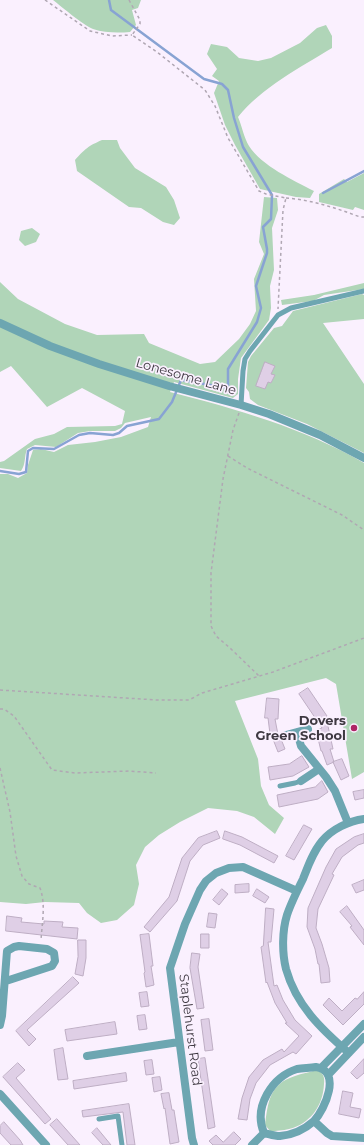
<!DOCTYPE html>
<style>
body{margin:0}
canvas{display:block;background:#faf0fe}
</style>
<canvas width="364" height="1145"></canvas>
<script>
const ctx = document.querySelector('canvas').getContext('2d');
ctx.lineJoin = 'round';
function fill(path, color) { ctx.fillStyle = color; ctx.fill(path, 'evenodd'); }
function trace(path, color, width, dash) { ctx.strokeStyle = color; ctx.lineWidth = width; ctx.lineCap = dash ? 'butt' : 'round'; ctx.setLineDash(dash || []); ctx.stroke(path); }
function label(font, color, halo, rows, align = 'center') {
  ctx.font = font + ' Montserrat,sans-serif'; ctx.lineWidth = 3.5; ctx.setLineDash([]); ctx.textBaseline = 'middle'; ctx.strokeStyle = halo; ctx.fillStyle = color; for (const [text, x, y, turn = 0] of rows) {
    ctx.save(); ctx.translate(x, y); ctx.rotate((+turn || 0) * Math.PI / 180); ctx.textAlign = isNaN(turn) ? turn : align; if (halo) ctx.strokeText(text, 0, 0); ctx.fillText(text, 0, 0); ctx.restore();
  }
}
fill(new Path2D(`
 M53,0H141L138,8L132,10L136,25L130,32C118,33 105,33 93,29C82,24 63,8 53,0Z
 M326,25L332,36V48C301,67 261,88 238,117C242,126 244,138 249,146C262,166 293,180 314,191L310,198L296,197L260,189L235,145L225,125L214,93L219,81L212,76L217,69L207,54L211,44L227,47L239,58L258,61L271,58L300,43L317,28Z
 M102,140H117L120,148L135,168L166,187L174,200L180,218L174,225L163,222L141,208L129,207L77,171L75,160C85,149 88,146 102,140Z
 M364,173V210L355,207L353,210L319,202V194L344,179L347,182Z
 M264,197L277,198L278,210L272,228L274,270L270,286L271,308L269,320L241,358L238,379V394L233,398L174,382L170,392C236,409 304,428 364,463V772L352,779L336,684L326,678L235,701L258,759L261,786L269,805L284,818L275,834L254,817L237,811L208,808L180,822L159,835L145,847L136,865L139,884L134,905L117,920L101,923L87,913L79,903L45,902L26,904L0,902V474H8L18,478L27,473L28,465L33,450L41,449L54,452L68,445L95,442L121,437L148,427L151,417L125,423L121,428L115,431H90L78,433L56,447L35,445L27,449C24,457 26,464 21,471L0,468V462L4,461L35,439L54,434L67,427L115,426L122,424L125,411L82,388L47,407L11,366L0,372V282L18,299L65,324L97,335L144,334L149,343L200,364L215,362L239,339L250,324L256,311L254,279L264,254L259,242Z
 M32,228L40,234L36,242L25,246L19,240L21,231Z
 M364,283V289L324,295L313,301L282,305L281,300L314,295Z
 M362,294L364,295V319L323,323L364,384V453L307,424L258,405L250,399L249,392L246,388L248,362L251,356L274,328L282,326L293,311Z
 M316,1070C323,1072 325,1077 324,1084C323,1106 310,1124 289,1129C283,1131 276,1130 271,1132L265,1125C268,1103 269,1084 295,1076C302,1073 309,1073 316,1070Z`), '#b0d5b8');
trace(new Path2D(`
 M323,193L364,171
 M0,471L19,474L26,472L28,451L33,448L54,449L79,435L90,433L113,435L119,433L127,426L159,419L172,402L181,380L228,388V369L257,322L261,308L256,286L267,253V249L263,227L271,219L272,195L243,147L234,118L228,90L222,84L204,79L111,10L109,0`), '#88a3d3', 2.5);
const building = new Path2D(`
 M265,362L275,366L271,374L275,375L271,383L268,382L265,389L256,386Z
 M308,688L327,716L326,717L333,749H330L334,762L327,765L322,751H321L316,730L322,728L299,694Z
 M267,698L279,699L278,719H275L279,740L281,739L285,749L278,752L271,734H270L268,718H265Z
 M302,756L309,767L293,776L270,780L268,767L289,764Z
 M342,759L349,776L341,780L333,762Z
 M322,781L328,792L318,799L279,807L277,795L315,787Z
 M364,790V798L355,800L353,792Z
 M304,825L312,829L294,860L286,856Z
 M217,831L220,838L203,845L190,861L177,901L150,932L144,927L169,897L182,858L198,838Z
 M225,831L242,837L278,856L274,863L240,845L223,839Z
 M364,834V843L358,845L342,857L332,874L334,875L318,909L316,928L322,944L329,968L330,982L321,983L319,964H318L315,949L307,927L308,908L326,867L336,849L354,837Z
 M364,880V890L356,893L352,885Z
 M249,884V892L235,893V885Z
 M222,889L228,894L219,905L213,900Z
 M257,889L269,897L265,903L253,896Z
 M347,906L364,930V945L350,927L352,926L340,912Z
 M266,908L274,909L271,942H268L274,986L277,985L283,1000L295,1020L312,1036L296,1054L293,1052L270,1065L256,1083L250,1099L247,1120L238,1119L242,1098L249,1077L263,1060L282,1049L284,1052L299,1036L285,1023H287L275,1003L267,982L266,983L261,947L263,946Z
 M209,913L217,914L215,928L207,927Z
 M7,916L22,918L21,922L44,924V921L63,922L62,927L78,928L77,939L6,931Z
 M149,934L153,966H151L154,985L146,987L144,973L145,972L140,935Z
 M201,934H209V948H201Z
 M78,940H86V958L83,976L75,974L78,957Z
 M192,953L200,954L198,967L204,1008L197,1009L190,968Z
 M73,977L79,983L27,1030L36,1039L29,1046L16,1031Z
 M147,992L149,1006L141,1007L139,993Z
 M364,992V1004L343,1025L323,1005L329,998L342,1011L355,998L357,999Z
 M145,1015L147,1029L139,1030L137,1016Z
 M209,1019L213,1050L205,1051L201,1020Z
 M115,1022L117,1034L67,1041L65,1030Z
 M63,1048L68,1079L58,1080L54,1050Z
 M205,1058L215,1127L208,1129L198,1059Z
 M364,1059V1073L357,1079L351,1073Z
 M152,1060L154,1074L146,1075L144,1061Z
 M18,1063L25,1070L16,1078L51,1119L45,1124L3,1077Z
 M126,1073L127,1081L74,1089L73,1081Z
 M160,1077L162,1090L154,1092L152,1078Z
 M343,1091L353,1093L350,1107L361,1109L359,1118L339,1114Z
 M169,1093L172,1110H174L179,1142L170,1144L165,1108L164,1109L161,1094Z
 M129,1104L135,1145H127L123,1112L83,1117L82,1111Z
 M57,1119L80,1145H68L50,1125Z
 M4,1122L20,1140L23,1145H11L0,1133V1126Z
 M97,1128L111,1145H103L92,1133Z
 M234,1132L241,1139L235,1145H213L209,1141L216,1135L223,1142Z`);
fill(building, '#dfcfe6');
trace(building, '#beaec4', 1);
trace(new Path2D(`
 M45,0L90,31L112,36L132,35
 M129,0L140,20V24L132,35L157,52L205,90L215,106L228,138L259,191L266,194L286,198L283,210L278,309
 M286,198C312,200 336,208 360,217H364
 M239,413L233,430L223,479L211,573V626L216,636L230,648L259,676
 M228,456L247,468L342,515L364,530
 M0,690L157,700H189L202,693L273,672L364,638
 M0,709H4L14,716L52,770L75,773L129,771L156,773
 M0,768L10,812L16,856L22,876L29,884L40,888C46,904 42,923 41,940`), '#b0a7b3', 1.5, [3, 3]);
trace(new Path2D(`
 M241,405L243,371L245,359L250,351L278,315L291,308L364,291
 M280,786L295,783L301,781
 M99,1119L118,1116L122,1145`), '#6da6b1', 5);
trace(new Path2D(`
 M297,732L301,746L326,777L335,791L348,823
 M286,735L308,729
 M301,781L319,769
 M0,1025L2,1016L7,951L14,947L19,946L47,949L54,953L55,961L52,966L6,981
 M349,1053C321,1029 296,1005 286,969C282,953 282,931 287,915C291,903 297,891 303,879C308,866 313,852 322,841C332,829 349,821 364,819
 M87,1056L179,1042
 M316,1067C342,1071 325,1109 314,1121C305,1129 292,1135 280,1136C274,1136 269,1134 264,1133C253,1107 272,1077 297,1069C303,1068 310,1068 316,1067Z
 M321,1068L364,1024
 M328,1075L364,1037
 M0,1094L46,1145
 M314,1121L327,1133L332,1136L364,1138
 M194,1145L192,1138L170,968L185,924L200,890L206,881L216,873L229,868L243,867L297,891
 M252,1145L264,1133`), '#6da6b1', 8);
trace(new Path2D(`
 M0,323L50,346L99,364L169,386L241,405L269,414L320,435L364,458`), '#6da6b1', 8);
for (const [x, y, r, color] of [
 [354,728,4,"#ae2465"]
]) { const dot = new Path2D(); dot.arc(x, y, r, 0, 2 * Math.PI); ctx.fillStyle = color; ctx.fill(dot); trace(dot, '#faf0fe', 1.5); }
label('13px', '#3e3841', '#faf0fe', [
 ["Lonesome Lane",186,377,16],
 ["Staplehurst Road",190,1030,83]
]);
label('bold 13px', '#3e3841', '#faf0fe', [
 ["Dovers",346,721],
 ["Green School",346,736]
], 'right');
</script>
